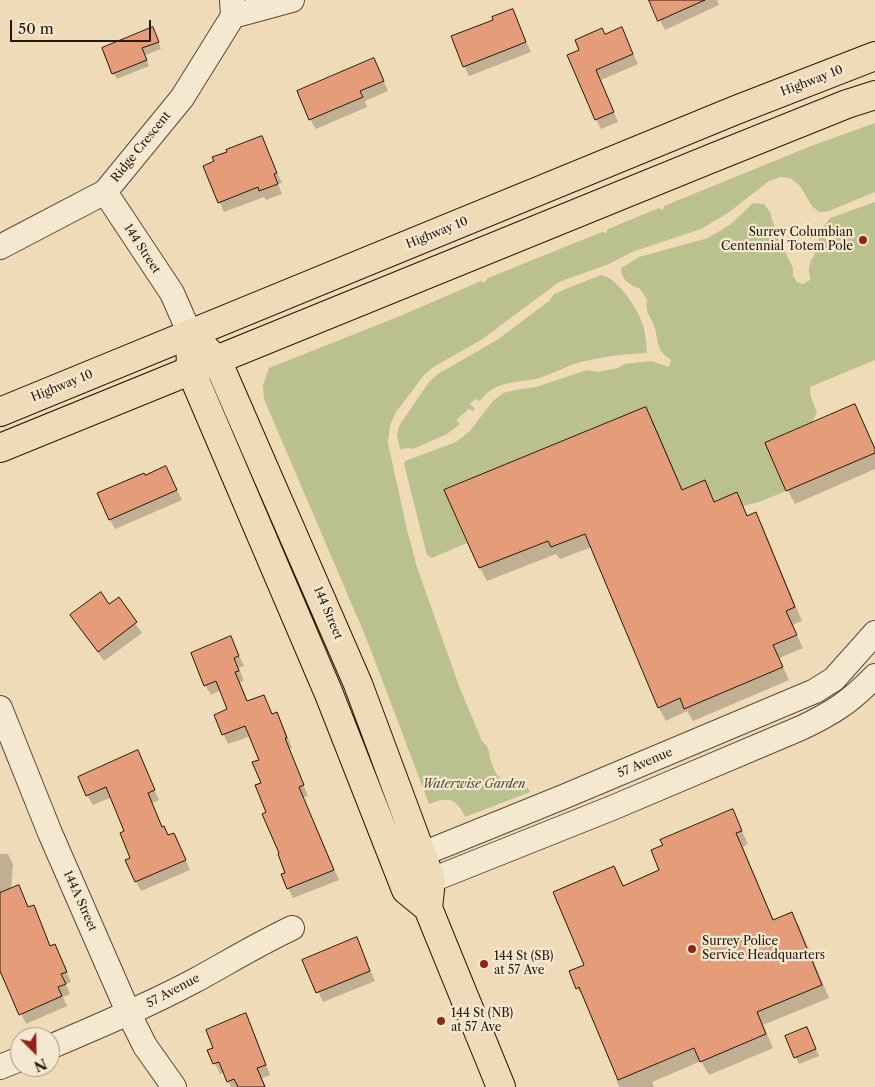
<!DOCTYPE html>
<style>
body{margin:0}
#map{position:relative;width:875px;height:1087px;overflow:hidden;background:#f0dbb8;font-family:"Libre Caslon Text",serif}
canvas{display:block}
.north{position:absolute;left:10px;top:1027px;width:50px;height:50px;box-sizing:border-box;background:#f5e8d1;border:1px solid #a39581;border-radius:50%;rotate:157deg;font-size:14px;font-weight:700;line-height:20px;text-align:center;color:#27180a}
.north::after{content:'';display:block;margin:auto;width:18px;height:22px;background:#8f2418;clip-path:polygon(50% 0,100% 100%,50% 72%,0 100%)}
.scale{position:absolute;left:10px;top:20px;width:141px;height:22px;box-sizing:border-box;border:2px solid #27180a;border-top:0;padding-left:6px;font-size:15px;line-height:18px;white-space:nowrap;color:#27180a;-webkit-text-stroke:4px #f5e8d1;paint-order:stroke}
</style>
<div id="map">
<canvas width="875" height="1087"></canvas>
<div class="north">N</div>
<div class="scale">50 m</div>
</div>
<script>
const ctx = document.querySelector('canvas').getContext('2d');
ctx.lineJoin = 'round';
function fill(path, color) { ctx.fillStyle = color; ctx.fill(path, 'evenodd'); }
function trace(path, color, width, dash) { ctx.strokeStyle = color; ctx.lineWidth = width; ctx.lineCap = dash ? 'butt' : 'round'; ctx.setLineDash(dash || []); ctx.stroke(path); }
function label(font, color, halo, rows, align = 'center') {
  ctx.font = font + ' "Libre Caslon Text",serif'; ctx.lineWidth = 4.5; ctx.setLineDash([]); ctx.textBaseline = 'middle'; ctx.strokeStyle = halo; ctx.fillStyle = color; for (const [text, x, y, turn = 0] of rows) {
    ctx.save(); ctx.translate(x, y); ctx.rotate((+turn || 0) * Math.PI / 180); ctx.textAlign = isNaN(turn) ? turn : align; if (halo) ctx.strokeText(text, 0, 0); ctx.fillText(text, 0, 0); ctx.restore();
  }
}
fill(new Path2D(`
 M875,123V192L829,211L819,212L812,206L800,186L790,178L780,177L769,181L728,213L701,229L632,252L609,264L559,282L481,340L435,366L424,375L396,412L390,425L388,443L407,530L417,567L459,686L482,741C490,748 488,749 490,758C496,781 505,785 527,787L530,792L465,817C457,799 449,796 429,804L367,640L264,399L263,385L269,368L400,316L481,281L484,283L488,278L602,232L606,233L608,229L659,208L663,210L664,206L811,146Z
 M875,202V360L810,387L811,397L817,413L812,422L765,443L786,491L759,502L743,506L714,502L704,480L682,490L646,407L444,490L467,543L432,558L427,555L404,464L405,461L456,442L469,432L493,401L503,393L515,390L536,387L587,370L598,372L618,368L624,364L651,361L669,367L671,360C656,350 659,344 655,329C652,317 644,313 647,299L639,288C630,286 620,278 621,268L639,257L708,238L731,224L753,203L764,204L770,212L777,236L793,268V276L797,282L803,284L810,280L809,268L811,260L814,256L821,231L830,218Z
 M601,275C618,277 641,313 644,329C646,337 646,345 647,353C622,354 598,357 574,364C561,369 548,376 535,379C512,384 496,380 480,401L475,399L470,404L475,409L473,411L469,409L456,420L460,424L447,434L413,449L410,448L400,449L397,435L399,426L429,382L438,374L497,340L549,301L554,294L568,288Z`), '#bac08e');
fill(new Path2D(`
 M650,0H717L719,5L665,30Z
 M512,11L531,52L469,76L464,66L495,20Z
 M621,29L638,64L601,80L618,122L601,129L596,119L580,50L605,36Z
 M156,35L161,49L145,55L149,66L117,79L113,73Z
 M379,69L388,91L365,101L367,107L316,129L310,119Z
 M261,137L282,183L278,184L282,194L266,200L264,197L224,212L204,167Z
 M855,405L875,448V469L795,504L788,491L767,443Z
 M646,408L653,421L683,491L704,481L715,503L737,494L748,517L755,514L763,527L802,621L792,625L803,648L779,658L789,680L693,721L687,711L666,721L659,708L592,547L560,559L556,554L487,581L480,568L446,491Z
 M166,467L182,500L115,529L110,520L145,476Z
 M118,599L142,633L104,661L72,615L109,605Z
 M231,638L244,666L239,668L244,681L240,682L248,702L263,697L273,715L276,714L282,723L292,748L289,749L308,796L303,797L339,880L293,898L288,888L287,873L267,813L261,760L251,736L228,744L215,716L229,710L221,690L211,695L205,685Z
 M138,752L159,800L152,803L163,828L169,837L174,835L190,870L141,891L136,881L126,832L112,797L93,805L87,795Z
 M732,810L748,844L743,847L774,921L791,913L799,926L829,998L763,1025L773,1048L709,1075L701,1061L652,1082L654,1087H619L616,1079L619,1078L586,1000L577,988L586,966L614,867L624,887L661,871Z
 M0,854H8L13,864L11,890L18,887L29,908L33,907L51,947L60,955L71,982L66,984L70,994L63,997L67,1006L26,1024L4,976L0,959Z
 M356,939L375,981L323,1002L304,960Z
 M246,1015L251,1025L270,1075L262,1078L266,1087H231L224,1072L220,1074L209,1051L215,1048Z
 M810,1035L819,1056L799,1064L786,1037Z`), '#0003');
const building = new Path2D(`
 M649,0H705L658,21Z
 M513,9L526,42L463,67L451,36L493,20L492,17Z
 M153,27L159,42L142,48L147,60L112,74L102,48Z
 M622,27L633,54L596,70L614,112L595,120L567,55L579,50L575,40L602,28L605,34Z
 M374,58L384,81L360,91L363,97L309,120L297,91Z
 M262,136L277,173L274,174L278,184L259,191L258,187L218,203L203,166L214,161L212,157L227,152L226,150Z
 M855,404L875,449V453L786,491L765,443Z
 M646,407L682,490L705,480L714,502L737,492L747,516L756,512L795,607L786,611L797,635L773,645L783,667L684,709L680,698L658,708L585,534L551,547L548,541L479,568L444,490Z
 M166,466L177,490L109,520L97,493L144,473L145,475Z
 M101,592L109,604L119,597L137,622L98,652L70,615Z
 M231,636L239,656L234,658L239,671L235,672L247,701L264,695L272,714L277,712L287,738H285L304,785L299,787L334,870L287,889L281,874L285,873L278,854L279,853L262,814L266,812L255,785L261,783L252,762L259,760L245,726L222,735L214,715L227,709L216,681L204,686L191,653Z
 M138,750L155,790L148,793L162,827L164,826L168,835L174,833L186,860L135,882L125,860L130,858L120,833L124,831L106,787L86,796L78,777Z
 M733,809L742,831L736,833L773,920L792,912L822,985L757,1012L766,1034L700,1062L694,1048L618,1080L579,987L576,989L569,971L584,965L553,892L614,866L623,886L659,870L651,850L663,845L660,840Z
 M19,885L28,907L34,905L50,946L55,944L67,972L61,974L66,984L58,987L62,996L19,1015L0,971V893Z
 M357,937L370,971L316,993L302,960Z
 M246,1013L266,1065L257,1068L265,1087H238L234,1079L227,1082L219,1062L213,1064L207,1050L213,1048L206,1030Z
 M807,1027L816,1049L794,1058L785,1036Z`);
fill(building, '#e49c79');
trace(building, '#27180a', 1);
const minor = new Path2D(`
 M233,16L292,0
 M105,192L172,293L190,334
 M0,247L105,192L182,98L233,16L232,0
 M0,708L50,833L129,1014L145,1046L174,1087
 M405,861L563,797L815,691L834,679L875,633
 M414,887L612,808L801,728C833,713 851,701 875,676
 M50,1047C99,1026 147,1006 194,981C227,963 258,944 292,928
 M0,1067L20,1059`);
const major = new Path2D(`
 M190,334L191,371L329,694L406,890L428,908L501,1087
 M200,344L217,360L358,684L431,880L428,908`);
const highway = new Path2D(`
 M0,412L736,110L875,56
 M0,448L710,159L847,104L875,95`);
trace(minor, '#594936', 26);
trace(major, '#27180a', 30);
trace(highway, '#27180a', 30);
trace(minor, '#f5e8d1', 24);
trace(major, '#f0dbb8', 28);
trace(highway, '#f0dbb8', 28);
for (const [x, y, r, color] of [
 [863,240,5,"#8f2418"],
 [692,949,5,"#8f2418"],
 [484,964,5,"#8f2418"],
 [441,1021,5,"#8f2418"]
]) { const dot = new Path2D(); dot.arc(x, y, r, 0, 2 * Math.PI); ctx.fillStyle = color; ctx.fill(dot); trace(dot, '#f5e8d1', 2); }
label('12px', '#27180a', '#f5e8d1', [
 ["Highway 10",812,81,-21],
 ["Ridge Crescent",141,147,-51],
 ["Highway 10",437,233,-22],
 ["144 Street",142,249,57],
 ["Highway 10",62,386,-22],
 ["144 Street",328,613,67],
 ["57 Avenue",645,763,-23],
 ["144A Street",80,901,66],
 ["57 Avenue",173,991,-28]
]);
label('12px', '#27180a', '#f5e8d1', [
 ["Surrey Columbian",853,233,"right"],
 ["Centennial Totem Pole",853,247,"right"],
 ["Surrey Police",702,942],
 ["Service Headquarters",702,956],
 ["144 St (SB)",494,957],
 ["at 57 Ave",494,971],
 ["144 St (NB)",451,1014],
 ["at 57 Ave",451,1028]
], 'left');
label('italic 12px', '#534a32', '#f5e8d1', [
 ["Waterwise Garden",474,785]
]);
</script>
